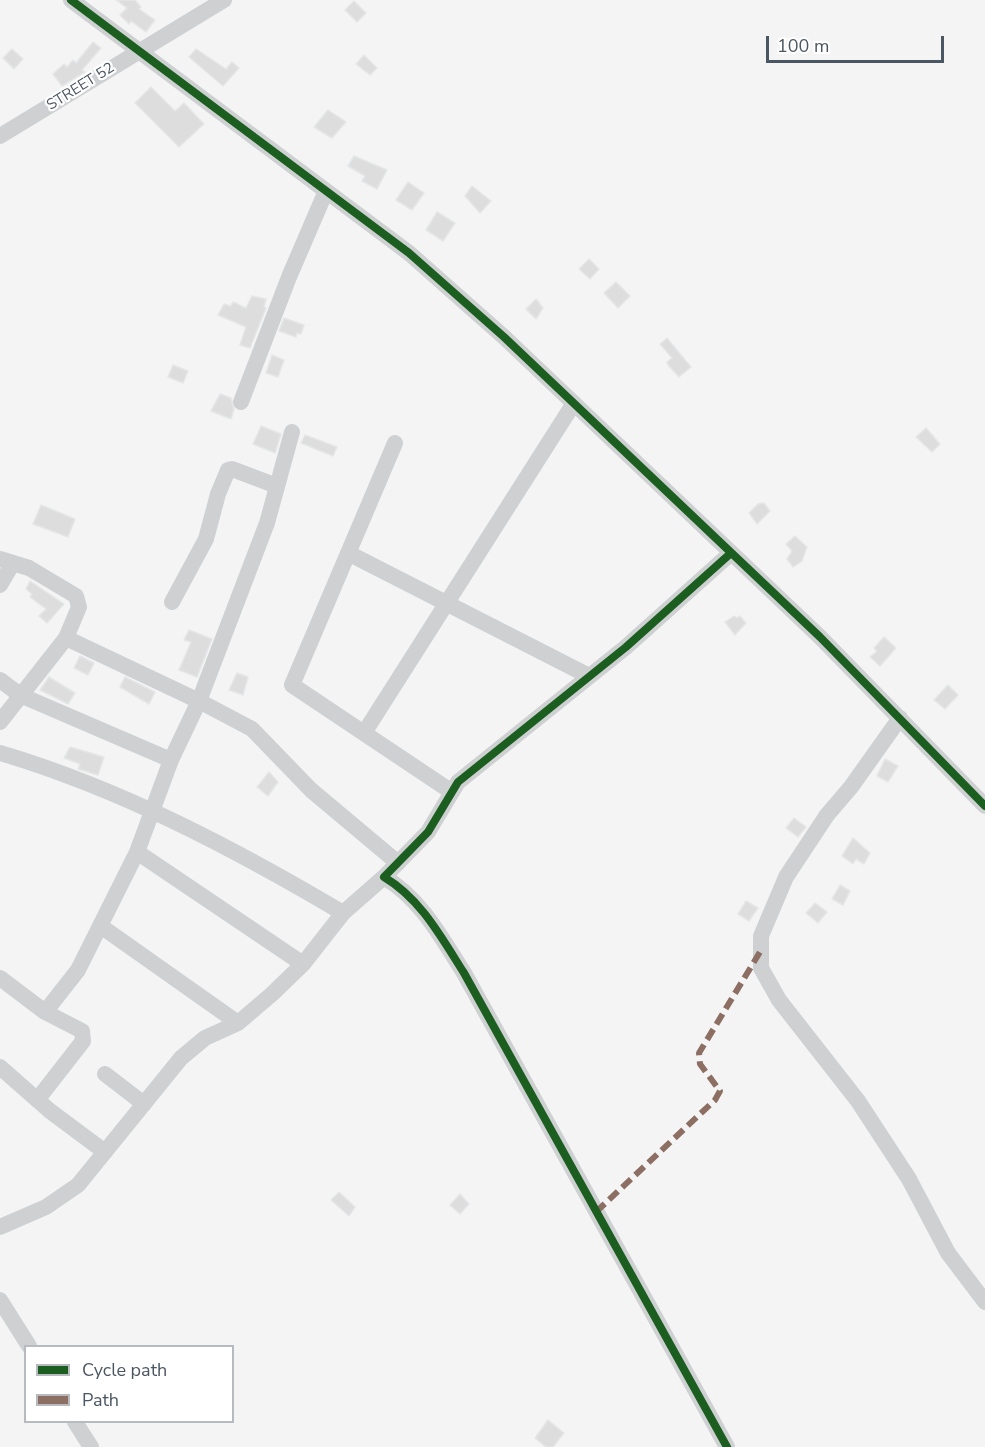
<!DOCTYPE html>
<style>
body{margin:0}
#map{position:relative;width:985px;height:1447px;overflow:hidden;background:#f4f4f4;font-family:"Nunito Sans",sans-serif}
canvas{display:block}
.legend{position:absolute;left:24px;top:1345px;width:210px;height:78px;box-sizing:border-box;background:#fff;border:2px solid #b7bbc0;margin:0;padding:8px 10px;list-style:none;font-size:18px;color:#4a5661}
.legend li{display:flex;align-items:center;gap:12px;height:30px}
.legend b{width:30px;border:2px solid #b7bbc0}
.scale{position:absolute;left:766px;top:36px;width:178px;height:27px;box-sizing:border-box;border:3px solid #4a5661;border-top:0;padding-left:8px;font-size:18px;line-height:21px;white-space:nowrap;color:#4a5661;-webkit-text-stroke:4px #fff;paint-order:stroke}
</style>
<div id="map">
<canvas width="985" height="1447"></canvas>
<ul class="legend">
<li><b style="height:8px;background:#1b5e20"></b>Cycle path</li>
<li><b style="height:8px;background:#8d6e63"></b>Path</li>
</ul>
<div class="scale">100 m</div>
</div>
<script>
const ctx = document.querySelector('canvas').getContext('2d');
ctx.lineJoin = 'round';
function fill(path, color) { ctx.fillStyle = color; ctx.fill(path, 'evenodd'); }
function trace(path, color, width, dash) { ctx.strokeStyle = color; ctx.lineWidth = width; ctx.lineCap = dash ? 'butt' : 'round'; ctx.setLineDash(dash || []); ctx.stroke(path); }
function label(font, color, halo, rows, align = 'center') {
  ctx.font = font + ' "Nunito Sans",sans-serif'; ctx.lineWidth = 4.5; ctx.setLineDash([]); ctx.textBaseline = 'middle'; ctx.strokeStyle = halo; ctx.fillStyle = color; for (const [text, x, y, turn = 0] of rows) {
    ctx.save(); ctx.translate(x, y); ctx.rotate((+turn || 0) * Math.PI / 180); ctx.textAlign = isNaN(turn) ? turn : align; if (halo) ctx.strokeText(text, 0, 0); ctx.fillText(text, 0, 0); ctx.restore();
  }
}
const building = new Path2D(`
 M116,0H135L141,7L139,9L155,20L146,32L131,21L129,24L120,15L127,8Z
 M354,1L366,13L357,22L345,10Z
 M93,42L101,48L82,70L85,72L62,86L53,74L64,64L67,67L73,60L76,63Z
 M12,49L23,59L14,69L3,58Z
 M196,49L226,69L232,62L239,68L223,86L189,57Z
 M364,55L377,68L370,75L356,64Z
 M151,87L175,111L184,103L204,124L179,147L135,103Z
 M328,110L346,122L332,138L314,127Z
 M354,156L387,170L377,189L362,181L365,176L348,166Z
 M408,182L424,193L412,210L396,200Z
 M472,186L491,201L480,213L465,196Z
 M437,212L455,223L443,241L426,230Z
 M589,259L599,269L590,279L579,269Z
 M616,282L630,296L618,308L604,293Z
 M252,296L266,299L264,307L266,308L250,348L240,345L246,327L218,315L224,304L231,306L233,302L246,308Z
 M536,299L543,308L536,319L526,309Z
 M284,318L304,325L301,334L297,333L296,337L279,331Z
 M667,338L691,367L679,377L668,365L667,362L672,358L660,344Z
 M272,355L284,360L278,377L266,373Z
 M173,365L188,371L183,383L168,377Z
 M220,394L231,398L234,409L231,419L211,411Z
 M261,426L281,434L275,453L253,444Z
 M926,428L940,444L932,452L916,437Z
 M305,435L337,447L333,456L301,443Z
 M764,503L770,511L757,524L749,513L758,504Z
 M41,505L75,519L68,537L33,524Z
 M795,536L807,547L802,561L793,567L787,559L792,551L786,544Z
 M30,581L64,604L47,623L39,616L46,609L30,597L32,594L26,589Z
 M734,616L737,618L740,616L746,623L735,635L725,622Z
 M189,630L212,639L197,677L179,670L191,642L184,640Z
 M884,637L896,648L880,666L870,657L877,651L874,648Z
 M80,656L94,663L88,675L74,668Z
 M237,673L248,677L243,695L229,690Z
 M49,677L75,693L68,704L40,690Z
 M125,677L155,692L149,704L120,687Z
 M948,685L958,695L945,709L934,700Z
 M70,747L104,757L98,775L78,769L80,764L64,758Z
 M885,759L898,766L888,782L877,776Z
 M269,772L278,782L268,796L257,787Z
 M794,818L806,827L798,837L786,828Z
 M853,838L870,853L864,864L856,859L853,864L842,856Z
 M840,885L850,891L843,905L832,899Z
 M746,901L758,908L749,921L738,914Z
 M815,903L827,912L818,923L806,913Z
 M339,1192L355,1207L349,1216L331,1200Z
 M460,1194L469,1204L460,1214L450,1205Z
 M548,1420L564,1433L553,1447H546L535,1438Z`);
fill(building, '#ddddde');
trace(building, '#e5e6e7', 1.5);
trace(new Path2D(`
 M71,0L409,253L504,337L820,637L985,806
 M0,136L224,0
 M241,402L289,277L326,191
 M395,443L292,685L452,792
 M348,553L589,676
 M0,559L13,563L0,585
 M172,602L206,539L218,494L228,470L232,469L277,486
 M66,638L199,701L252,729L311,790L398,863
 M0,680L20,695L171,760
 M900,718L851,787L827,815L786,877L761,936V968L779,1000L858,1101L909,1179L948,1253L985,1302
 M0,722L66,638L79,607L76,596L29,568L13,563
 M364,733L574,403
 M0,753C121,789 235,849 343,913
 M137,852L303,964
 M102,927L238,1023
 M0,978L45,1012L82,1031L83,1041L37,1100
 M45,1012L78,970L137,852L171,760L199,701L267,523L292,432
 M0,1067L50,1111L105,1152
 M105,1074L144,1104
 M0,1227L46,1207L78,1185L181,1058L205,1038L238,1023L272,994L303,964L343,913L384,877
 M0,1300L29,1346
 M75,1422L91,1447
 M727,1447L464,973C441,937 421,899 384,877L428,832L458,782L626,647L731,553`), '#ced0d2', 16);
trace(new Path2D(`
 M596,1212L715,1100L720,1091L700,1064L699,1053L760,952`), '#8d6e63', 6, [12, 6]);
trace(new Path2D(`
 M71,0L409,253L504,337L820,637L985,806
 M727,1447L464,973C441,937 421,899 384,877L428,832L458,782L626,647L731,553`), '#1b5e20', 8);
label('15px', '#4a5661', '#fff', [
 ["STREET 52",81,87,-32]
]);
</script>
